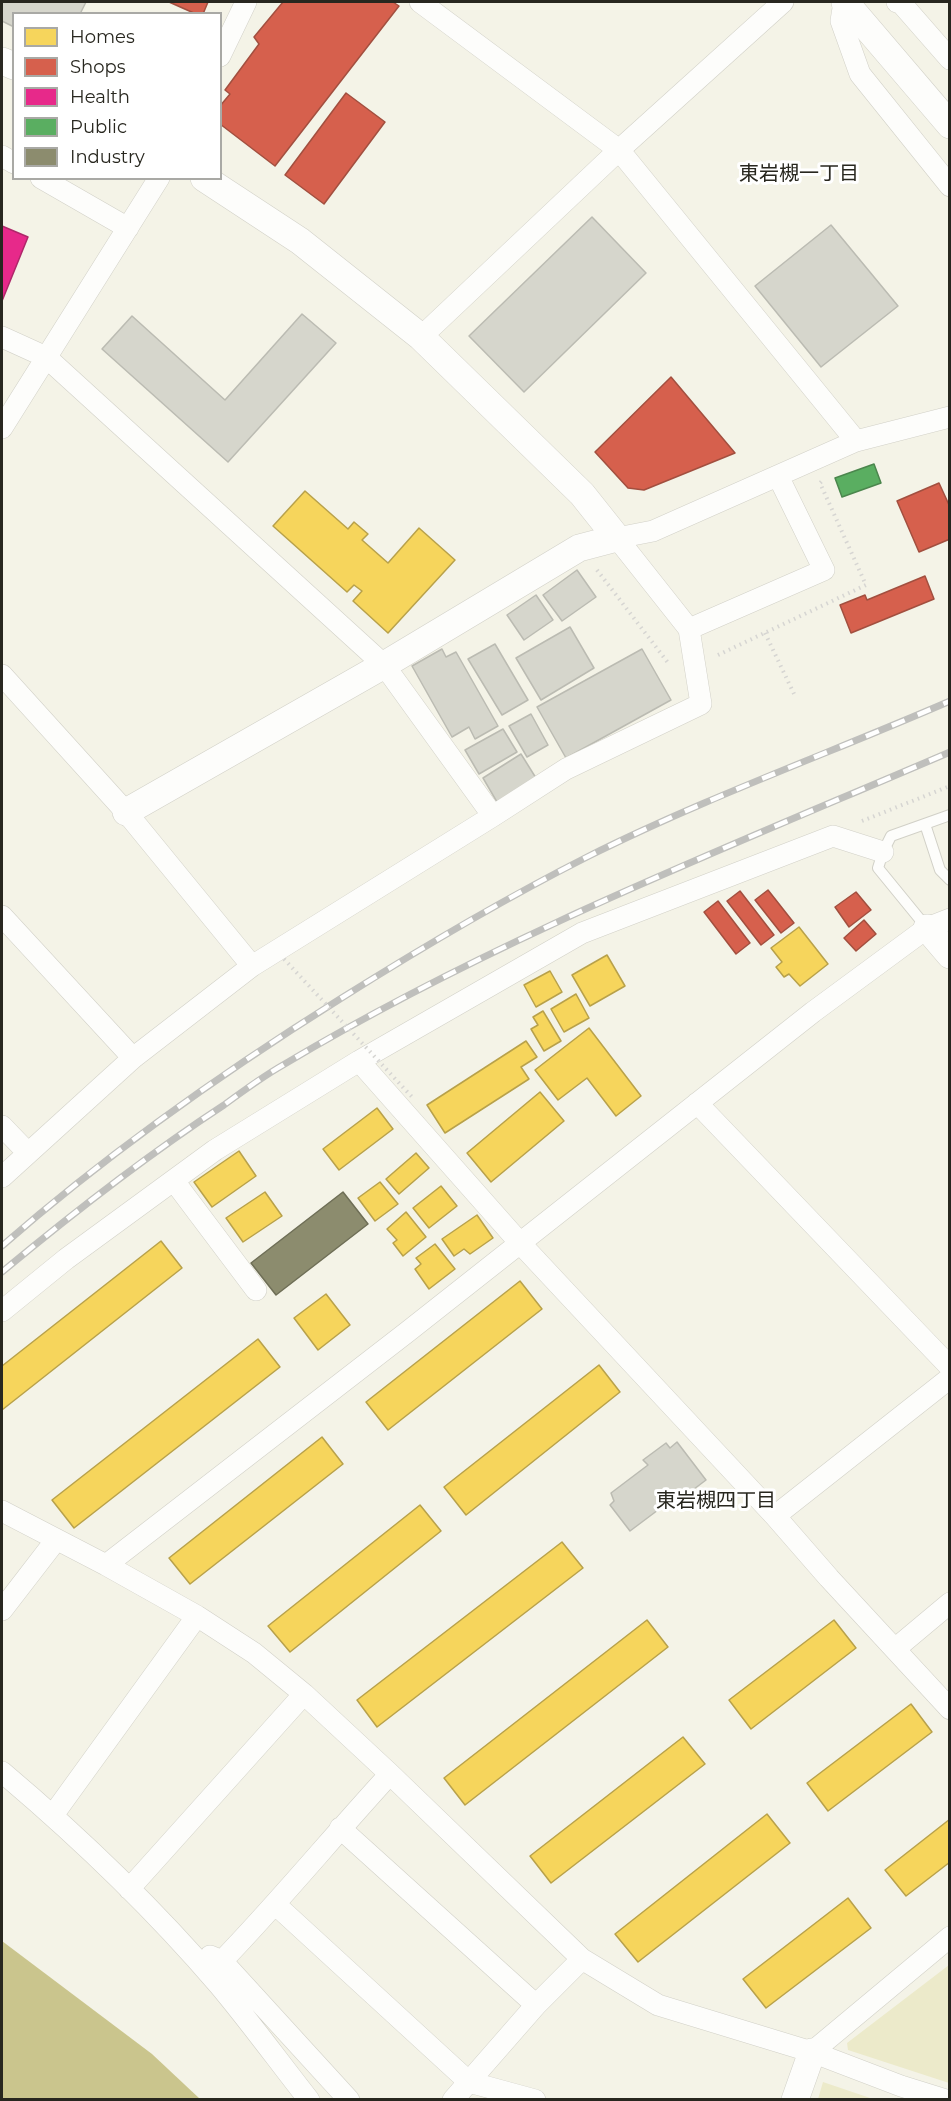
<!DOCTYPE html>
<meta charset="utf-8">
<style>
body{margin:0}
#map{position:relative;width:951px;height:2101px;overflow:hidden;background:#f4f3e7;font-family:Montserrat,sans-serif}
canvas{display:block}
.frame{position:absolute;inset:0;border:3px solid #28271f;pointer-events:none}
.legend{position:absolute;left:12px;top:12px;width:210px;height:168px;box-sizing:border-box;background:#fff;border:2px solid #a9a9a5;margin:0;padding:8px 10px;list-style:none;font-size:18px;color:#28271f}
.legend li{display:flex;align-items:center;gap:12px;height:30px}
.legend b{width:30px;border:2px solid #a9a9a5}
</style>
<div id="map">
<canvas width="951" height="2101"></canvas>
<div class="frame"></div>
<ul class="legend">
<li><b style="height:16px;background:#f6d55c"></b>Homes</li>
<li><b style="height:16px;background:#d6604d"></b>Shops</li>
<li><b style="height:16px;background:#e7298a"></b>Health</li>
<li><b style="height:16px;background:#5aae61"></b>Public</li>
<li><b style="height:16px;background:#8c8c6e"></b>Industry</li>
</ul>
</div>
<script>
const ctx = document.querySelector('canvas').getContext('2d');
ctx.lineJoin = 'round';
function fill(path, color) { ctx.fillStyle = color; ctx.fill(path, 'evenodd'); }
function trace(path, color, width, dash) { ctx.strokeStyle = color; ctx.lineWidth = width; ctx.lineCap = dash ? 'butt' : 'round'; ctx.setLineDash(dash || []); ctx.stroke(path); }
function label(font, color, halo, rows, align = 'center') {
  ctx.font = font + ' Montserrat,"Noto Sans JP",sans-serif'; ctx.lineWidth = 6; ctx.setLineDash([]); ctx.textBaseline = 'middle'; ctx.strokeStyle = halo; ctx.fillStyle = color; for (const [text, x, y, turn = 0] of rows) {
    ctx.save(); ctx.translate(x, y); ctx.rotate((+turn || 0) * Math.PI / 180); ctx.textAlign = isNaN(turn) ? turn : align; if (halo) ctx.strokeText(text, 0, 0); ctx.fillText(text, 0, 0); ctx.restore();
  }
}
fill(new Path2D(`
 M949,1965V2083L848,2050L847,2043Z
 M823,2082L873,2099H818Z`), '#eceaca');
fill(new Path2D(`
 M2,1941L152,2054L200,2099H2Z`), '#cac58d');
const homes = new Path2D(`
 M305,491L348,529L354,522L368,534L362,540L388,563L419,528L455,560L388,633L353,601L362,591L354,585L347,592L273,526Z
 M799,927L828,964L800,986L789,974L784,977L776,967L782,962L771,948Z
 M607,955L625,986L590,1006L572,975Z
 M550,971L562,992L536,1007L524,985Z
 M576,994L589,1018L564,1032L551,1009Z
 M543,1011L561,1041L544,1051L531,1029L538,1025L533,1017Z
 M589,1028L641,1096L616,1116L587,1078L558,1100L535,1070Z
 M526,1041L537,1057L521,1067L529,1079L445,1133L427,1105Z
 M540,1092L564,1121L491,1182L467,1153Z
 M377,1108L393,1129L339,1170L323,1149Z
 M239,1151L256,1176L212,1207L194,1182Z
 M416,1153L429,1168L399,1194L386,1179Z
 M380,1182L398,1204L375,1221L358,1198Z
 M441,1186L457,1206L429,1228L413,1208Z
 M265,1192L282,1216L243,1242L226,1218Z
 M406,1212L426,1237L403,1256L393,1243L397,1240L387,1229Z
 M477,1215L493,1238L470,1254L464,1249L454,1256L442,1239Z
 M161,1241L182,1268L2,1410V1366Z
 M435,1244L455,1269L429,1289L415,1269L421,1264L416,1258Z
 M520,1281L542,1309L388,1430L366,1402Z
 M326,1294L350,1325L318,1350L294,1318Z
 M258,1339L280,1367L74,1528L52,1500Z
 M599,1365L620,1392L466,1515L444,1487Z
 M322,1437L343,1464L190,1584L169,1558Z
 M420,1505L441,1531L290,1652L268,1626Z
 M562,1542L583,1568L377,1727L357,1700Z
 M647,1620L668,1647L465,1805L444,1778Z
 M834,1620L856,1648L751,1729L729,1700Z
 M911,1704L932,1732L828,1811L807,1783Z
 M683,1737L705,1764L551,1883L530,1856Z
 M767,1814L790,1843L638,1962L615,1934Z
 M950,1819V1862L906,1896L885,1870Z
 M848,1898L871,1928L766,2008L743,1979Z`);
fill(homes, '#f6d55c');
trace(homes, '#b8a14a', 1.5);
const shops = new Path2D(`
 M169,2H208L203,14H196Z
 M283,2H393L399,6L275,166L220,124V106L230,94L225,90L259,44L254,37Z
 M346,93L385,122L324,204L285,175Z
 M671,377L735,453L644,490L628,488L595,452Z
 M939,483L950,507V539L919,552L897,501Z
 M925,576L934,599L851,633L840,605L865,595L867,600Z
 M768,890L794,923L781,933L755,900Z
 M740,891L774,935L761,945L727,901Z
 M856,892L871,910L849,927L835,907Z
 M718,901L750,943L736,954L704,912Z
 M864,920L876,934L856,951L844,938Z`);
fill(shops, '#d6604d');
trace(shops, '#a24f3f', 1.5);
const health = new Path2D(`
 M2,226L28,237L2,301Z`);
fill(health, '#e7298a');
trace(health, '#ae286a', 1.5);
const public = new Path2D(`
 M874,464L881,483L842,497L835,478Z`);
fill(public, '#5aae61');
trace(public, '#4b864d', 1.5);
const industry = new Path2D(`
 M343,1192L368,1224L276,1295L251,1263Z`);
fill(industry, '#8c8c6e');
trace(industry, '#6e6e56', 1.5);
const building = new Path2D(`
 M2,2H86L80,14H14V27L2,21Z
 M592,217L646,273L524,392L469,336Z
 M831,225L898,306L821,367L755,286Z
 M302,314L336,343L228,462L102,349L132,316L225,400Z
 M577,570L596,597L562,621L543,595Z
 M536,595L553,620L524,640L507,615Z
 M570,627L594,668L541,700L516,658Z
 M495,644L528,700L502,715L468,659Z
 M442,649L446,657L456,652L498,726L475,739L469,727L452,737L412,666Z
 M642,649L671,700L566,758L537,707Z
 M531,714L548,745L527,757L509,726Z
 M503,729L517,752L479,774L465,750Z
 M521,754L536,778L497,802L483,778Z
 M677,1442L706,1480L673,1505L670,1501L630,1531L610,1505L614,1501L611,1493L648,1465L643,1460L666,1443L670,1448Z`);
fill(building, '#d6d6cc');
trace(building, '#bbbbb2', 1.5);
const service = new Path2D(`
 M925,824L940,870L950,880
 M927,928L878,868L883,852L891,836L950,815`);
const minor = new Path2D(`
 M420,2L619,150L856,441
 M844,2L841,21L860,74L950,186
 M897,2L901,3L950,59
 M220,56L246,2
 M2,156L14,163
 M41,178L128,228
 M2,337L46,357L384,665L493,816
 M421,337L619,150L783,2
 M2,428L159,178
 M689,629L824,570L778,476
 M2,675L126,812L252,966
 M2,916L133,1058
 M359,1061L582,933L833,836L883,852
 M697,1103L950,1367
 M2,1126L27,1152
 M2,1177L133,1058L252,966L493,816L566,769L701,704L689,629L617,538L653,531L856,441L950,417
 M174,1181L256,1290
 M2,1311L66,1259L215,1150L359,1061L520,1243L775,1516L829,1578L950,1709
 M2,1511L106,1565L197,1616L254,1653L304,1694L390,1774L582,1959L658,2005L812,2052L901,2086L946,2100
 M775,1516L950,1378
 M106,1565L406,1333L813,1012L927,928L950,919
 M2,1610L56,1540
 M895,1649L950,1603
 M2,1772C79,1837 153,1908 219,1985C250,2022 279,2062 309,2100
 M53,1815L197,1616
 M340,1828L536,2005
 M129,1889L304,1694
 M276,1905L469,2082L535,2100
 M210,1956L222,1961L349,2100
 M222,1961C280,1901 333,1836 390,1774
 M812,2052L950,1937
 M453,2100L536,2005L582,1959`);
const tertiary = new Path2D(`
 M845,2L950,125
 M2,61L14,66
 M126,812L384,665L579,548L617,538L582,494L421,337L300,241L204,178
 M927,928L950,955
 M795,2100L812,2052`);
trace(service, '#d1d0c7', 12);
trace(minor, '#d1d0c7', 22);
trace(tertiary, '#d1d0c7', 28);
trace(new Path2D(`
 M597,570L669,664
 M765,633L795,696
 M718,655L866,585L820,483L822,481
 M862,821L950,786`), '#d6d5d2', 4, [1.5, 4.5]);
trace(service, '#fdfdfb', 10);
trace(minor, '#fdfdfb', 21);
trace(tertiary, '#fdfdfb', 27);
const rail = new Path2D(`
 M2,1246C107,1154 222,1073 340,999C421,948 504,899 589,856C705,798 830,753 950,701
 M2,1272C73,1213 146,1156 224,1105C243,1091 262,1077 283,1065C494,939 724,849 950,752`);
trace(rail, '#bfbfbc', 7);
trace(rail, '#fff', 4.5, [14]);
trace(new Path2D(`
 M284,959L413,1098`), '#d6d5d2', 4, [1.5, 4.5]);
label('20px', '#28271f', '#fff', [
 ["東岩槻一丁目",799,174],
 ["東岩槻四丁目",716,1501]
]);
</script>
